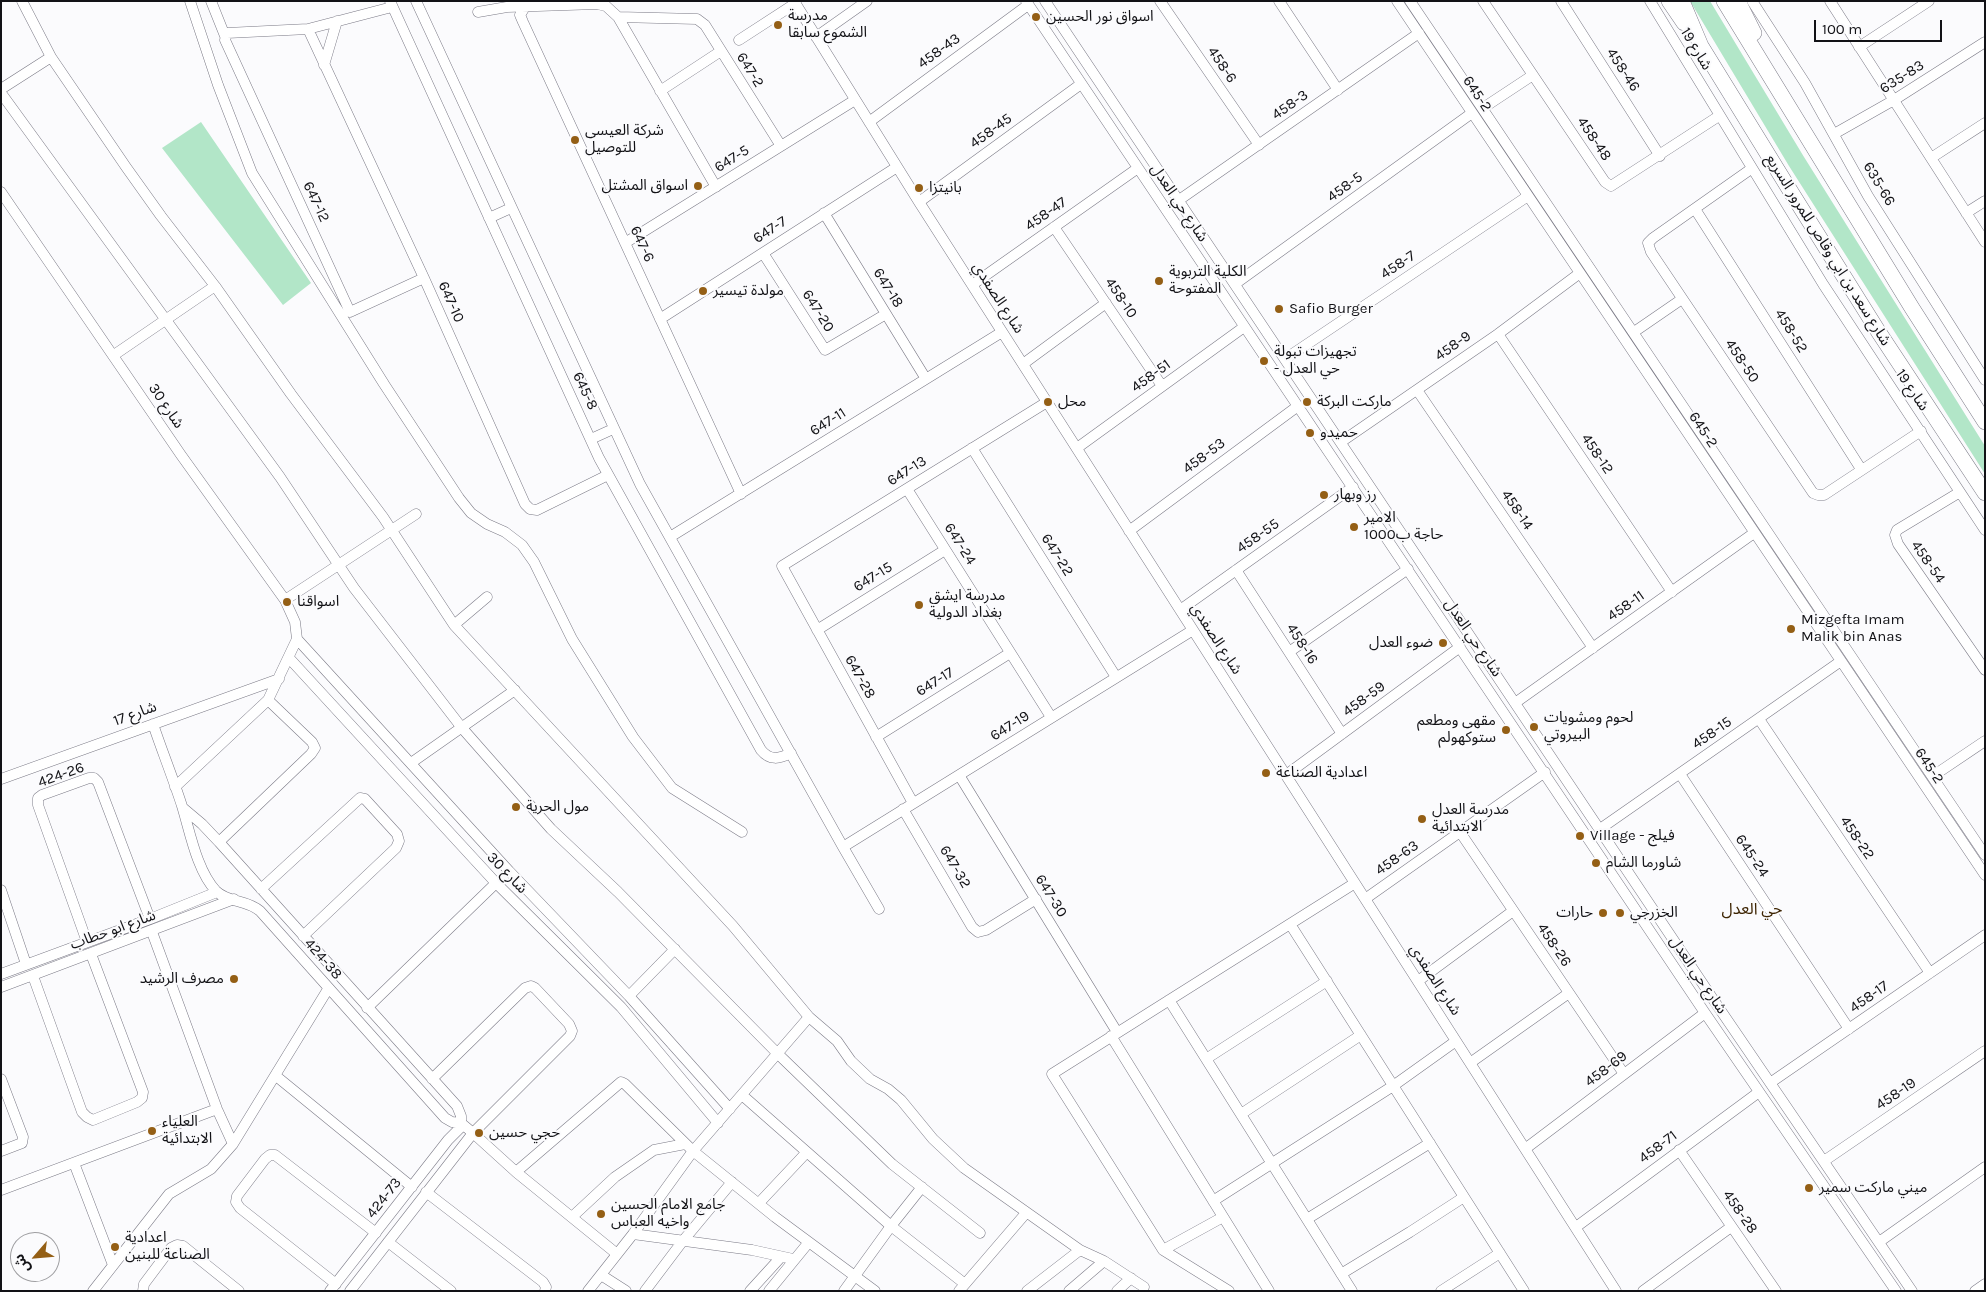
<!DOCTYPE html>
<meta charset="utf-8">
<style>
body{margin:0}
#map{position:relative;width:1986px;height:1292px;overflow:hidden;background:#fbfbfd;font-family:Karla,"Noto Sans Arabic",sans-serif}
canvas{display:block}
.frame{position:absolute;inset:0;border:2px solid #121216;pointer-events:none}
.north{position:absolute;left:10px;top:1232px;width:50px;height:50px;box-sizing:border-box;background:#fbfbfd;border:1px solid #9e9ea1;border-radius:50%;rotate:243deg;font-size:14px;font-weight:700;line-height:20px;text-align:center;color:#121216}
.north::after{content:'';display:block;margin:auto;width:18px;height:22px;background:#945f15;clip-path:polygon(50% 0,100% 100%,50% 72%,0 100%)}
.scale{position:absolute;left:1814px;top:20px;width:128px;height:22px;box-sizing:border-box;border:2px solid #121216;border-top:0;padding-left:6px;font-size:15px;line-height:18px;white-space:nowrap;color:#121216;-webkit-text-stroke:4px #fbfbfd;paint-order:stroke}
</style>
<div id="map">
<canvas width="1986" height="1292"></canvas>
<div class="frame"></div>
<div class="north">ش</div>
<div class="scale">100 m</div>
</div>
<script>
const ctx = document.querySelector('canvas').getContext('2d');
ctx.lineJoin = 'round';
function fill(path, color) { ctx.fillStyle = color; ctx.fill(path, 'evenodd'); }
function trace(path, color, width, dash) { ctx.strokeStyle = color; ctx.lineWidth = width; ctx.lineCap = dash ? 'butt' : 'round'; ctx.setLineDash(dash || []); ctx.stroke(path); }
function label(font, color, halo, rows, align = 'center') {
  ctx.font = font + ' Karla,"Noto Sans Arabic",sans-serif'; ctx.lineWidth = 4; ctx.setLineDash([]); ctx.textBaseline = 'middle'; ctx.strokeStyle = halo; ctx.fillStyle = color; for (const [text, x, y, turn = 0] of rows) {
    ctx.save(); ctx.translate(x, y); ctx.rotate((+turn || 0) * Math.PI / 180); ctx.textAlign = isNaN(turn) ? turn : align; if (halo) ctx.strokeText(text, 0, 0); ctx.fillText(text, 0, 0); ctx.restore();
  }
}
fill(new Path2D(`
 M1690,1H1710L1804,157L1985,446V474L1789,166Z
 M201,122L311,283L283,305L162,148Z`), '#b2e6c8');
const minor = new Path2D(`
 M22,1L51,57L126,167L161,216L215,286L291,394L383,517L454,625L733,926L809,1017L837,1041L851,1061L870,1079L888,1089L901,1100L933,1139L964,1168L1080,1250L1104,1261L1144,1287
 M190,1L218,85L252,173L384,384L459,498L471,513L487,524L505,532L522,545L534,562L572,639L633,737L672,788L742,832
 M211,1L225,36
 M390,1L599,458L761,750C770,761 779,759 791,753
 M416,1L640,484L843,847L879,909
 M794,1L919,202L1616,1291
 M1026,1L1705,1013L1896,1291
 M1045,1L1717,1005L1912,1291
 M1160,1L1259,145
 M1279,1L1338,90
 M1397,1L1985,875
 M1410,1L1985,855
 M1483,1L1605,182L1611,186L1719,116
 M1561,1L1660,156
 M1650,1L1823,284L1985,530
 M1752,1L1805,83L1868,196L1985,380
 M1830,1L1985,242
 M392,7L308,29L227,33L225,40L350,312L424,278
 M525,7L520,15L523,22L741,494
 M478,12L507,7L597,4L606,6L618,17L697,19L705,25L781,146
 M618,17L716,187
 M308,29L424,278L525,504L530,509L537,510L608,475
 M816,37L867,1
 M739,40L796,3
 M1859,47L1929,1
 M324,65L337,21
 M1,89L51,57
 M660,91L721,51
 M1,93L280,477L354,588L462,728L551,829L618,892L778,1054L892,1164L980,1233
 M1483,108L1533,75
 M869,122L1028,5
 M1834,134L1894,100L1985,42
 M1931,158L1985,123
 M1751,169L1653,238L1648,243L1651,252L1813,493L1818,495H1824L1921,431
 M1,192L181,455L285,600L295,622L297,639L268,700L175,787
 M1179,200L1419,33
 M919,202L1081,84
 M1695,209L1861,469
 M824,213L926,379
 M1966,213L1985,201
 M489,218L511,208
 M1054,227L1162,386
 M625,243L855,100
 M763,253L825,350L886,314
 M1235,284L1472,113
 M972,285L1138,168
 M660,319L897,167
 M1634,332L1682,299
 M1498,334L1672,592
 M114,355L215,286
 M1285,359L1528,196
 M1023,364L1106,303
 M1417,390L1593,648
 M591,439L613,429
 M1341,442L1498,334L1580,273
 M972,448L1116,677
 M1077,448L1244,327
 M907,489L1051,717
 M1960,492L1897,530L1895,535L1898,544L1985,670
 M1129,531L1298,406
 M670,537L1002,332
 M1236,570L1342,734
 M285,600L416,514
 M1180,610L1353,487
 M454,625L487,597
 M817,630L945,550
 M297,639L509,871L629,996L730,1109
 M1289,652L1408,569
 M289,658L496,883L621,1007L718,1123
 M1515,703L1754,533
 M1759,719L1930,973
 M153,724C162,751 173,778 182,806C190,832 197,871 216,891C228,903 246,899 260,911L445,1118L452,1122L461,1123L473,1133L516,1172L617,1254
 M876,737L1010,653
 M411,763L515,690
 M1680,774L1849,1029
 M959,775L1117,1032
 M1286,775L1460,647
 M1933,776L1985,741
 M1,779L279,679
 M913,803L782,566L1047,402
 M183,808L202,824L219,842L457,1106L461,1116V1123
 M903,809L972,927L978,932L986,930L1036,899
 M1600,829L1841,661
 M1460,832L1624,1074
 M219,842L311,754L315,748L312,742L268,700
 M843,847L1193,630
 M261,889L360,798L365,799L397,834L399,841L396,848L303,936
 M1,890L26,964
 M1365,899L1545,772
 M1290,924L1524,1291
 M152,932L217,1109L233,1144
 M87,942L38,805V798L42,795L89,778H94L98,782L150,919
 M1,974L150,919L217,892
 M33,976L82,1112L87,1117L93,1120L137,1102L142,1098L143,1092L91,954
 M1418,981L1513,911
 M1,987L234,899
 M629,996L675,949
 M1169,1000L1352,1291
 M367,1008L496,883
 M1111,1036L1269,1291
 M1206,1059L1327,981
 M1470,1063L1569,993
 M276,1076L412,1187
 M1,1079L23,1137L22,1143L1,1151
 M1770,1083L1985,935
 M742,1095L891,1226L965,1284
 M1241,1114L1361,1035
 M1525,1149L1705,1013
 M1679,1150L1776,1291
 M1824,1161L1985,1051
 M74,1163L113,1265
 M516,1172L621,1082L625,1084L693,1151L775,1217L875,1291
 M1,1190L217,1109
 M426,1192L543,1282L546,1287L545,1291
 M1213,1201L1393,1086L1456,1041
 M759,1203L806,1153
 M572,1217L615,1177L654,1150L685,1144
 M1223,1217L1163,1250L1052,1074L1355,883
 M1307,1219L1430,1143
 M1576,1227L1759,1092
 M633,1234L752,1250L793,1259
 M388,1242L451,1291
 M1879,1242L1985,1167
 M1163,1250L1229,1291
 M1341,1274L1410,1232L1464,1197
 M601,1275L626,1291
 M336,1284L240,1208L236,1202L237,1196L265,1159L270,1155H275L376,1233
 M93,1291L169,1194L211,1169L233,1144L328,989
 M143,1291L144,1284L171,1248L177,1245L183,1246L239,1291
 M330,1291L448,1140L463,1125
 M350,1291L473,1133L570,1036L572,1031L569,1024L535,988L531,986L525,988L432,1079
 M588,1291L633,1234L693,1151L809,1017
 M645,1291L682,1242L732,1182
 M750,1291L781,1257
 M769,1291L809,1242
 M844,1291L891,1226L922,1187
 M959,1291L1026,1213
 M1027,1291L1080,1250
 M1069,1291L1104,1261
 M1117,1291L1131,1278
 M1441,1291L1500,1253
 M1643,1291L1731,1227
 M1975,1291L1985,1284`);
const highway = new Path2D(`
 M1669,1L1684,23
 M1682,1L1701,46L1791,192L1878,331L1985,493
 M1724,1L1912,308L1985,422
 M1738,1L1754,33`);
trace(minor, '#7b7a86', 11);
trace(highway, '#7b7a86', 16);
trace(minor, '#fff', 10);
trace(highway, '#fff', 15);
for (const [x, y, r, color] of [
 [1036,17,5,"#945f15"],
 [778,25,5,"#945f15"],
 [575,140,5,"#945f15"],
 [698,186,5,"#945f15"],
 [919,188,5,"#945f15"],
 [1159,281,5,"#945f15"],
 [703,291,5,"#945f15"],
 [1279,309,5,"#945f15"],
 [1264,361,5,"#945f15"],
 [1048,402,5,"#945f15"],
 [1307,402,5,"#945f15"],
 [1310,433,5,"#945f15"],
 [1324,495,5,"#945f15"],
 [1354,527,5,"#945f15"],
 [287,602,5,"#945f15"],
 [919,605,5,"#945f15"],
 [1791,629,5,"#945f15"],
 [1443,643,5,"#945f15"],
 [1534,727,5,"#945f15"],
 [1506,730,5,"#945f15"],
 [1266,773,5,"#945f15"],
 [516,807,5,"#945f15"],
 [1422,819,5,"#945f15"],
 [1580,836,5,"#945f15"],
 [1596,863,5,"#945f15"],
 [1603,913,5,"#945f15"],
 [1620,913,5,"#945f15"],
 [234,979,5,"#945f15"],
 [152,1131,5,"#945f15"],
 [479,1133,5,"#945f15"],
 [1809,1188,5,"#945f15"],
 [601,1214,5,"#945f15"],
 [115,1247,5,"#945f15"]
]) { const dot = new Path2D(); dot.arc(x, y, r, 0, 2 * Math.PI); ctx.fillStyle = color; ctx.fill(dot); trace(dot, '#fbfbfd', 2); }
label('15px', '#121216', '#fbfbfd', [
 ["مدرسة",788,16],
 ["الشموع سابقا",788,33],
 ["اسواق نور الحسين",1046,17],
 ["شركة العيسى",585,131],
 ["للتوصيل",585,148],
 ["اسواق المشتل",688,186,"right"],
 ["بانيتزا",929,188],
 ["الكلية التربوية",1169,272],
 ["المفتوحة",1169,289],
 ["مولدة تيسير",713,291],
 ["Safio Burger",1289,309],
 ["تجهيزات تبولة",1274,352],
 ["- حي العدل",1274,369],
 ["محل",1058,402],
 ["ماركت البركة",1317,402],
 ["حميدو",1320,433],
 ["رز وبهار",1334,495],
 ["الامير",1364,518],
 ["حاجة ب1000",1364,535],
 ["مدرسة ايشق",929,596],
 ["بغداد الدولية",929,613],
 ["اسواقنا",297,602],
 ["Mizgefta Imam",1801,620],
 ["Malik bin Anas",1801,637],
 ["ضوء العدل",1433,643,"right"],
 ["لحوم ومشويات",1544,718],
 ["البيروتي",1544,735],
 ["مقهى ومطعم",1496,721,"right"],
 ["ستوكهولم",1496,738,"right"],
 ["اعدادية الصناعة",1276,773],
 ["مول الحرية",526,807],
 ["مدرسة العدل",1432,810],
 ["الابتدائية",1432,827],
 ["Village - فيلج",1590,836],
 ["شاورما الشام",1606,863],
 ["حارات",1593,913,"right"],
 ["الخزرجي",1630,913],
 ["مصرف الرشيد",224,979,"right"],
 ["العلياء",162,1122],
 ["الابتدائية",162,1139],
 ["حجي حسين",489,1133],
 ["ميني ماركت سمير",1819,1188],
 ["جامع الامام الحسين",611,1205],
 ["واخيه العباس",611,1222],
 ["اعدادية",125,1238],
 ["الصناعة للبنين",125,1255]
], 'left');
label('15px', '#121216', '#fbfbfd', [
 ["شارع 19",1696,49,59],
 ["458-43",939,51,-36],
 ["458-6",1222,65,56],
 ["647-2",750,70,58],
 ["458-46",1623,70,57],
 ["635-83",1902,77,-32],
 ["645-2",1477,94,56],
 ["458-3",1290,105,-35],
 ["458-45",991,131,-36],
 ["458-48",1594,139,56],
 ["647-5",732,159,-32],
 ["635-66",1879,184,59],
 ["458-5",1345,187,-36],
 ["647-12",316,202,65],
 ["شارع حي العدل",1179,203,56],
 ["458-47",1046,214,-35],
 ["647-7",770,230,-33],
 ["647-6",642,244,65],
 ["شارع سعد بن ابي وقاص للمرور السريع",1828,250,58],
 ["458-7",1398,265,-34],
 ["647-18",888,288,58],
 ["شارع الصفدي",998,298,57],
 ["458-10",1121,298,56],
 ["647-10",451,302,66],
 ["647-20",818,311,58],
 ["458-52",1791,331,58],
 ["458-9",1453,346,-35],
 ["458-50",1742,361,56],
 ["458-51",1151,376,-36],
 ["شارع 19",1912,390,56],
 ["645-8",585,391,65],
 ["شارع 30",166,406,56],
 ["647-11",828,422,-32],
 ["645-2",1703,430,56],
 ["458-12",1597,454,56],
 ["458-53",1204,456,-37],
 ["647-13",907,471,-32],
 ["458-14",1517,510,56],
 ["458-55",1258,536,-35],
 ["647-24",960,544,58],
 ["647-22",1057,555,58],
 ["458-54",1928,562,55],
 ["647-15",873,577,-32],
 ["458-11",1626,606,-35],
 ["شارع حي العدل",1473,638,56],
 ["شارع الصفدي",1216,639,57],
 ["458-16",1302,644,57],
 ["647-28",860,677,61],
 ["647-17",935,682,-32],
 ["458-59",1364,699,-36],
 ["شارع 17",135,714,-20],
 ["647-19",1010,726,-32],
 ["458-15",1712,733,-35],
 ["645-2",1929,766,56],
 ["424-26",61,775,-20],
 ["458-22",1857,838,56],
 ["645-24",1752,856,56],
 ["458-63",1397,858,-35],
 ["647-32",955,867,60],
 ["شارع 30",507,873,46],
 ["647-30",1051,896,58],
 ["شارع ابو حطاب",113,930,-20],
 ["458-26",1554,945,56],
 ["424-38",323,959,49],
 ["شارع حي العدل",1698,975,56],
 ["شارع الصفدي",1435,980,57],
 ["458-17",1869,997,-35],
 ["458-69",1606,1069,-37],
 ["458-19",1896,1094,-34],
 ["458-71",1658,1147,-37],
 ["424-73",384,1198,-52],
 ["458-28",1740,1212,55]
]);
label('16px', '#3d2402', '#fbfbfd', [
 ["حي العدل",1752,909]
]);
</script>
